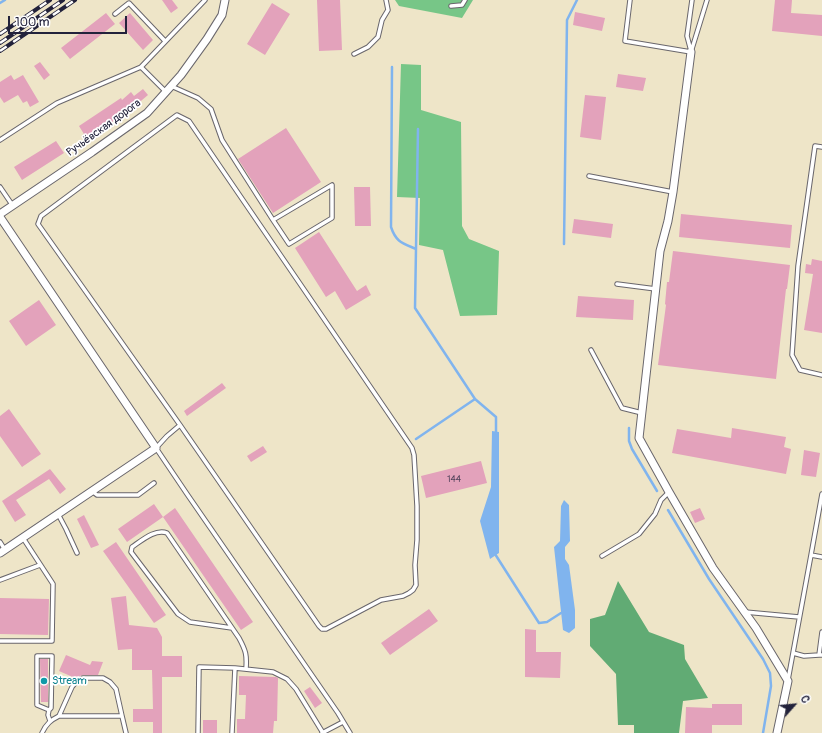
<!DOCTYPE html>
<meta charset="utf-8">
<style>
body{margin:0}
#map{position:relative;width:822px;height:733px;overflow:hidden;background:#eee5c8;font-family:Pangolin,sans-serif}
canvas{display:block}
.north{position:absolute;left:774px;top:685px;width:40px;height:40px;-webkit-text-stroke:3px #fff;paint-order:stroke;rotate:63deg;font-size:11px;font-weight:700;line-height:16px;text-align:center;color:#22223b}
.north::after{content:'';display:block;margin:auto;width:14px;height:18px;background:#22223b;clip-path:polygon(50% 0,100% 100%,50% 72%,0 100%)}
.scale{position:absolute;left:8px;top:16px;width:119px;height:18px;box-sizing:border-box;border:2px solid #22223b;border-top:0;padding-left:5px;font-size:12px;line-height:14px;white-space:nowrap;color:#22223b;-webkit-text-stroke:3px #fff;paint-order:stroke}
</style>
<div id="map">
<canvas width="822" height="733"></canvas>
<div class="north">С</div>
<div class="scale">100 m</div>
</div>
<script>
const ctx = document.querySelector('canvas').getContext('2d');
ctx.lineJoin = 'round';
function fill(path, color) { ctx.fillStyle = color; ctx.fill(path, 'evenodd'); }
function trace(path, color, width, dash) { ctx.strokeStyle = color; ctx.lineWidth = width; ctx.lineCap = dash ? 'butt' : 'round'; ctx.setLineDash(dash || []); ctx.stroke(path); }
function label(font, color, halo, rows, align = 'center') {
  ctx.font = font + ' Pangolin,sans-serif'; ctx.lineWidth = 3.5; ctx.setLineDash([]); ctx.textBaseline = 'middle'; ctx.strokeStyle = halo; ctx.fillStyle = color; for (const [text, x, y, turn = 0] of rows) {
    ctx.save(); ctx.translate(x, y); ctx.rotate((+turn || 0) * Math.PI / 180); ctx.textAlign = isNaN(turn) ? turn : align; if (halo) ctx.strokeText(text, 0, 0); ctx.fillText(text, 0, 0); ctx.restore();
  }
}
fill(new Path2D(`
 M395,0H473L462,18L399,6Z
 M401,64L421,65V110L461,122L462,226L469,239L499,251L497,315L460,316L443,250L419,245L420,198L397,197Z`), '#77c687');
fill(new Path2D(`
 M618,581L649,632L684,645L685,659L708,698L683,701L679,733H634V725H618L616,674L590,646V619L605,615Z`), '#61ab74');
fill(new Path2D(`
 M492,431L499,432V553L490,559L480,521L491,487Z
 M564,500L569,505L570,541L565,547V559L569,565L575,610V628L569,633L563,630L554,547L560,541L561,506Z`), '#80b4ee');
trace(new Path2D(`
 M0,3L5,0
 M392,67L391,227C396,242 402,243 416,249
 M564,244L567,20L577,0
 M475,399L496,417V433
 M629,428V441L632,449L657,491
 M416,439L475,399L415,308L418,129
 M668,510L709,579L763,659L770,673L771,686L763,733
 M495,554L539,623L547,622L561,613`), '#80b4ee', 2.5);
fill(new Path2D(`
 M162,0H172L178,8L171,13Z
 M317,0H340L342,50L319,51Z
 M775,0H792L791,13L822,15V36L772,31Z
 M272,3L290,14L265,55L247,44Z
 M575,12L605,18L602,31L573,25Z
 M106,13L115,24L70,59L61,48Z
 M130,13L153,40L143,50L119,23Z
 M40,62L50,75L44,80L34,66Z
 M618,74L646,78L643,91L616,87Z
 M11,75L14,80L23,75L39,102L30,107L27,101L23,103L18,95L4,103L0,97V82Z
 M143,89L148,95L129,111L87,139L79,126L121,98L122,100L131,92L134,96Z
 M585,95L606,97L601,140L580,137Z
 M286,128L321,182L273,213L238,159Z
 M56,141L64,153L22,180L14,167Z
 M354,187H370L371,226H355Z
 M681,214L792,225L790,248L679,237Z
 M574,219L613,224L611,238L572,233Z
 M319,232L357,291L366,285L371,295L346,310L335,291L326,297L295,248Z
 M673,251L790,265L787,289H786L776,379L658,365L666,305L665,304L667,282H669Z
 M812,259L822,261V333L804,330L813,274L805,273L806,264L811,265Z
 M578,296L634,300L633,320L576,317Z
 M39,300L56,325L26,346L9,321Z
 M222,383L226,388L187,416L184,411Z
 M9,409L41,454L22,467L0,436V416Z
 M732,428L786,437L784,447L791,449L786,474L672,453L677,429L731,438Z
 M263,446L267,452L251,462L247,456Z
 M804,450L820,453L816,477L801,475Z
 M481,461L487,483L426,498L421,476Z
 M50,469L66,489L60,494L49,479L16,500L26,515L15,522L2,501Z
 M154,504L163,517L127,542L118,529Z
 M175,508L253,622L241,630L163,517Z
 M700,508L705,519L695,523L690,512Z
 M84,515L99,545L91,548L77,519Z
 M116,542L166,615L154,623L103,551Z
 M126,596L129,625L157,628L162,637V656H182V677H162V733H153V722H133V709H153L152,670H132V649L118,650L111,598Z
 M0,598L49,599L48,635L0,634Z
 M429,609L438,621L390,655L381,643Z
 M525,629L536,630V652H561L560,678L525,677Z
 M66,655L90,665L92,661L103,662L98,675H83L75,678L59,671Z
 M40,659H48V702H41Z
 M239,676L276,677L278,678L277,721H274L273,733H237V719H245L246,695H239Z
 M310,687L322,703L315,708L304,691Z
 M712,704H742V725H712V733H685L686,707L712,708Z
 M203,720H217V733H203Z`), '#e3a2bb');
const service = new Path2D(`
 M630,0L625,41L691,52
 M451,6L462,5L465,0
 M115,14L129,3L165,41
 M691,51L687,36L692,0
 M691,52L707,0
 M354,54L368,47L378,37L382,20L388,10L386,0
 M141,67L166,92
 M171,86L198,98L211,109L222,140L273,220
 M177,115L189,121L412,448L414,455L417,506V540L415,565L416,585L413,590L409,593L403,596L381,600L326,629H322L319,626L180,425L38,224L41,216Z
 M0,140L57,103L141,67L205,0
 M822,147L815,146L798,266L792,355L800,370L822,375
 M589,176L673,192
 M332,185V218L289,244L273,220Z
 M0,187L13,206
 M617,284L656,289
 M591,350L622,408L642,413
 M180,425L167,436L156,448L187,494L338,713L350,733
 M92,491L97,495H138L154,483
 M58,514L66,529L77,553
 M0,542L5,550
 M811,555L822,494
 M602,556L639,534L655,514L661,500L669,492
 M0,580L40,565
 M745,612L799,617
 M232,628L190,622L178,614L131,552L132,547C141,541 156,528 167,533L239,638C246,651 247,655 246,669
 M0,641H52L53,584L23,538
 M793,653L804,656L819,655H822
 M819,655L822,632
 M37,656H52L51,708L49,710L37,705Z
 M788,680L811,555L822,557
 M49,710L48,715L50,721
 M59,716L72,687L77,681L83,678H103L110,682L116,689L122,716
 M42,733C46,724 51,720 59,716H122L126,733
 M198,733L199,667L235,668L273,672L287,679L296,689L323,733
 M232,733L235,668
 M322,733L343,722`);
const minor = new Path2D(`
 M691,52L673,192L668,221L660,251L639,438L669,492L713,568L756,628L788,681L777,733
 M0,214L92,152L147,113L181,75L207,39L222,15L225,0
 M0,217L156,448L0,553`);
trace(service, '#69666c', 5.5);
trace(minor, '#69666c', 9);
trace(service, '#fff', 3.5);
trace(minor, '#fff', 7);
const rail = new Path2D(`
 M0,34L50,0
 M0,43L63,0
 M0,51L75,0`);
trace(rail, '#22223b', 4);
trace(rail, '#fff', 2.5, [8]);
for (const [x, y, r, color] of [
 [44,681,4,"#0f9aa8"]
]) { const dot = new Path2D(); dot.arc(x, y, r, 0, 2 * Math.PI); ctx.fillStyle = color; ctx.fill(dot); trace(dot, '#fff', 1.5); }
label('9px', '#52425b', null, [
 ["144",454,480]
]);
label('11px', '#22223b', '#fff', [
 ["Ручьёвская дорога",104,128,-36]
]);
label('11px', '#0d838f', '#fff', [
 ["Stream",52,681]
], 'left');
</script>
